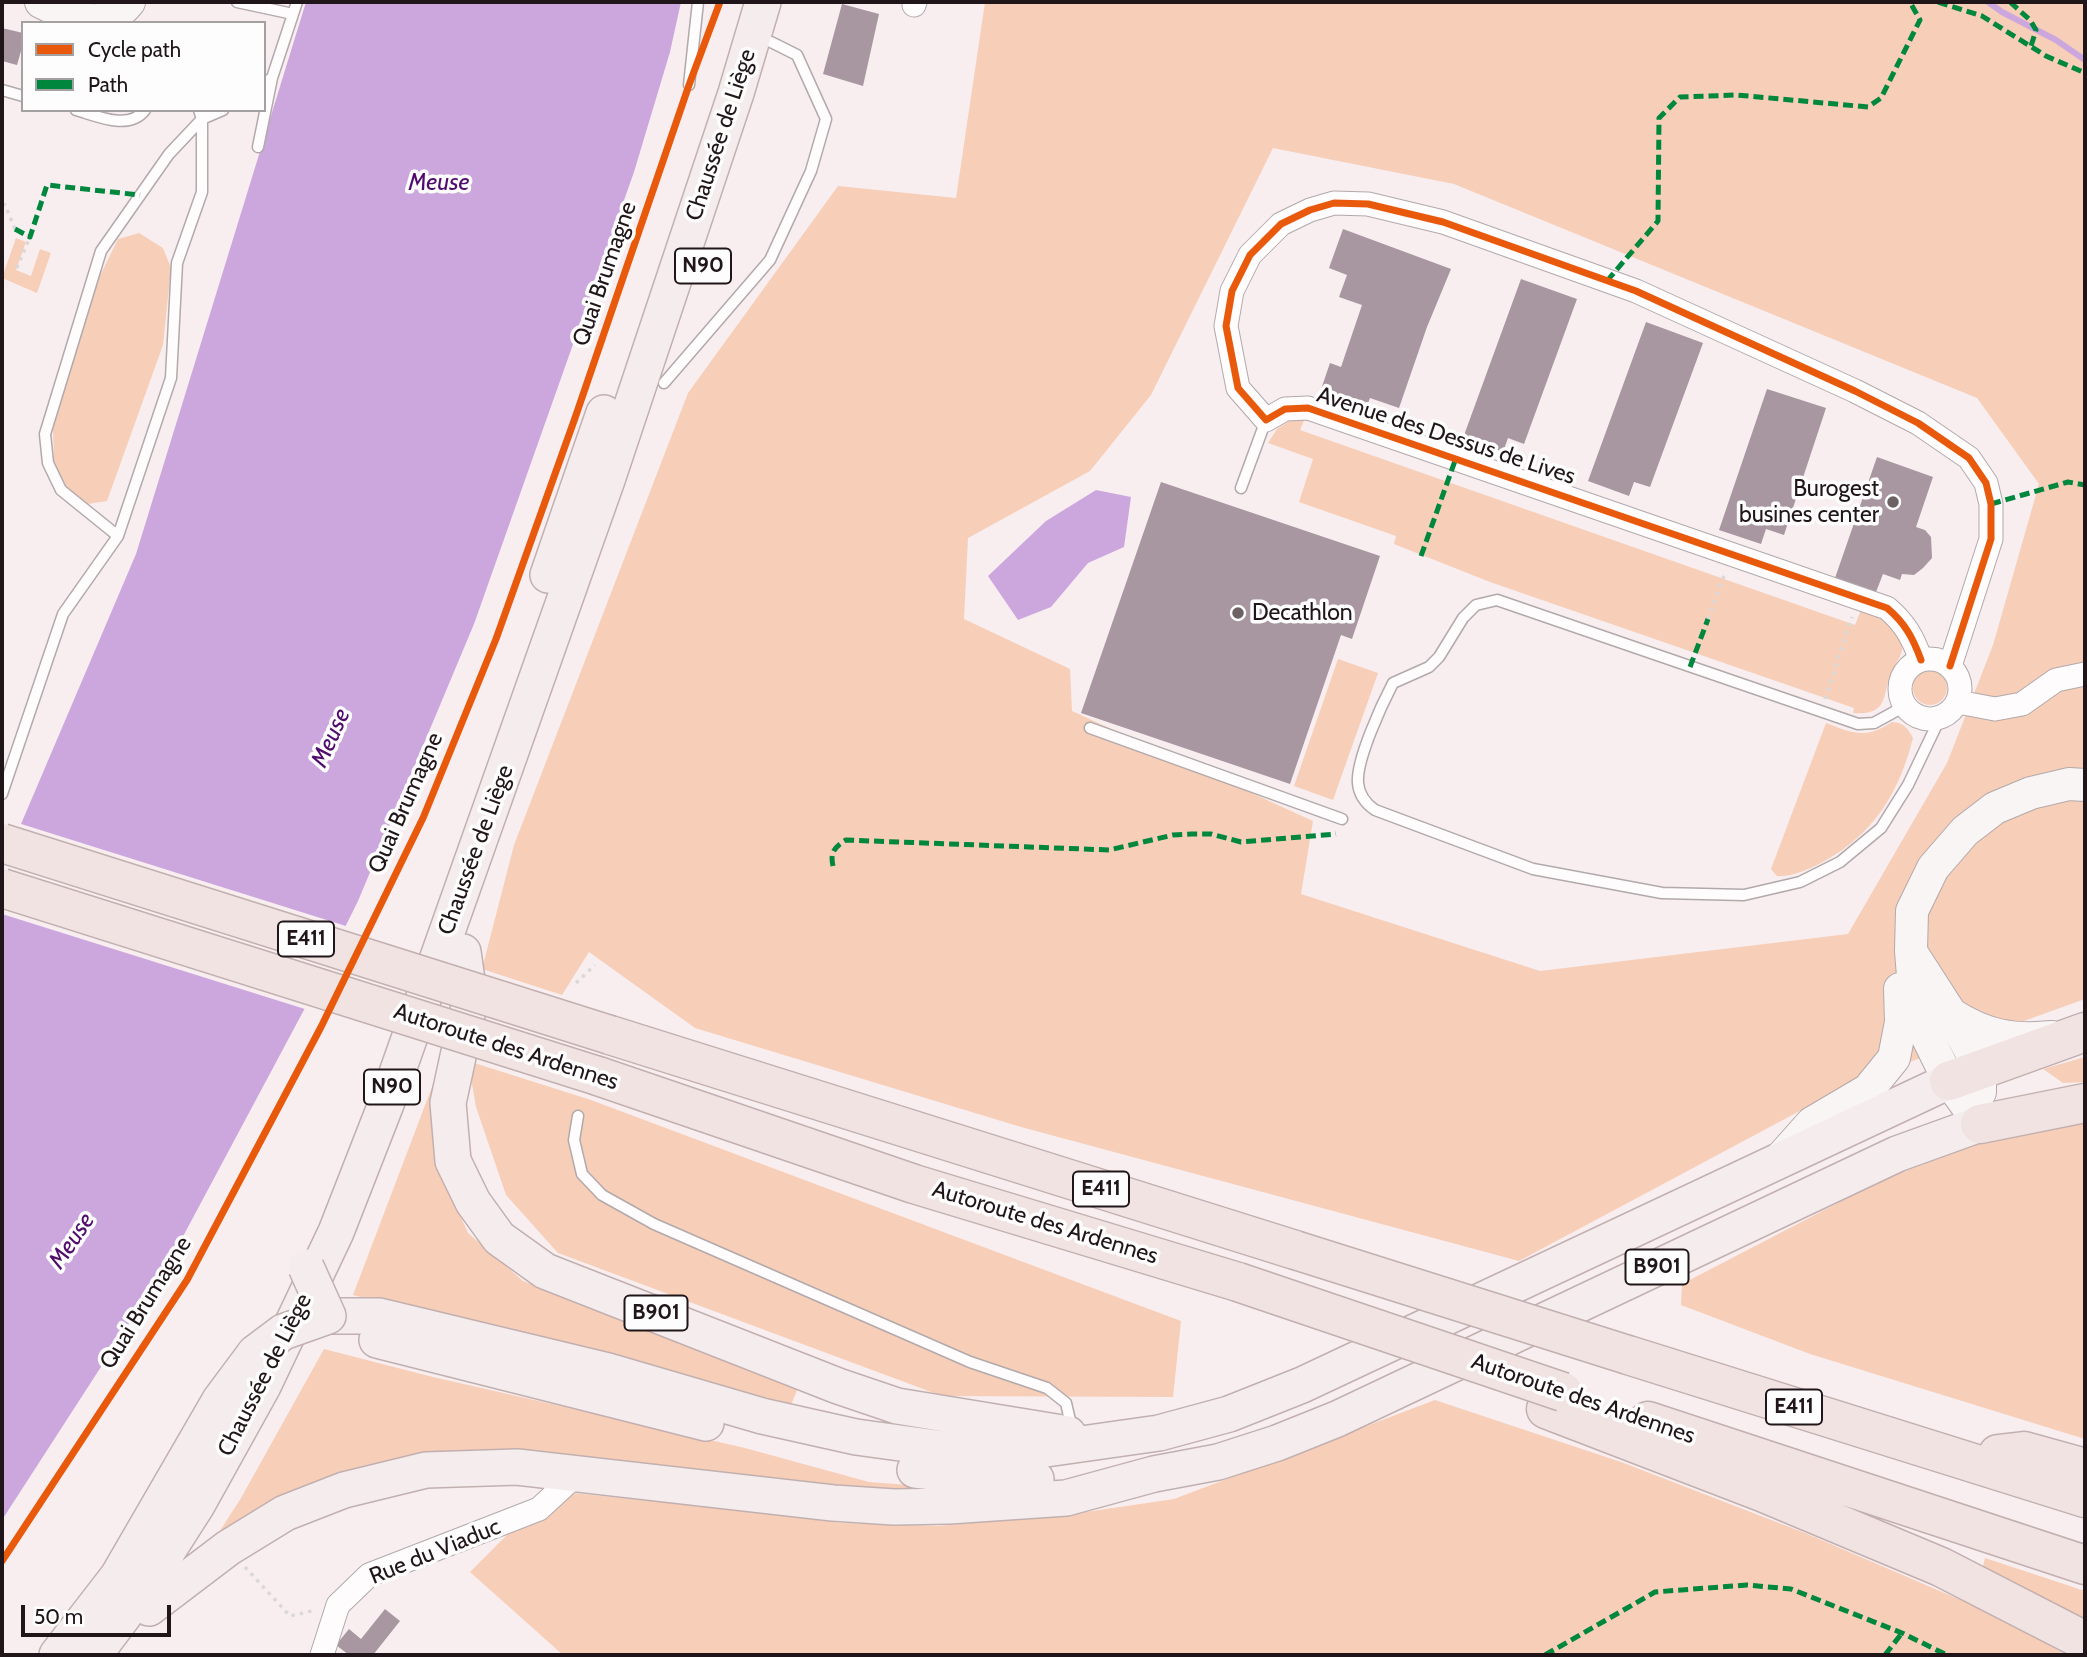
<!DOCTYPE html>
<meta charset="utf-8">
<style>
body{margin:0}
#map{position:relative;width:2087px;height:1657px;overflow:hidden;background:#f8eef0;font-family:Cabin,sans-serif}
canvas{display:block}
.frame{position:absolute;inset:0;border:4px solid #201619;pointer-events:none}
.legend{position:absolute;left:21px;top:21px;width:245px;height:91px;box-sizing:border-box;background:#fdfdfd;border:2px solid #a5a1a2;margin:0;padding:9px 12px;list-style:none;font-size:21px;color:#201619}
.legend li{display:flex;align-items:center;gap:14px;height:35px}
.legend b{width:35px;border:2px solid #a5a1a2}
.scale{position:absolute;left:21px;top:1605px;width:150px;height:32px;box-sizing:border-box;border:4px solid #201619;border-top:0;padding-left:9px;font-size:21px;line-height:24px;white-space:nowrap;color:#201619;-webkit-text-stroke:5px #fdfdfd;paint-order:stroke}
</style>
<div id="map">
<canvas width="2087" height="1657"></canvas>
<div class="frame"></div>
<ul class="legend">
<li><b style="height:9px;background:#e8590c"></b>Cycle path</li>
<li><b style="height:9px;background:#00873e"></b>Path</li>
</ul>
<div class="scale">50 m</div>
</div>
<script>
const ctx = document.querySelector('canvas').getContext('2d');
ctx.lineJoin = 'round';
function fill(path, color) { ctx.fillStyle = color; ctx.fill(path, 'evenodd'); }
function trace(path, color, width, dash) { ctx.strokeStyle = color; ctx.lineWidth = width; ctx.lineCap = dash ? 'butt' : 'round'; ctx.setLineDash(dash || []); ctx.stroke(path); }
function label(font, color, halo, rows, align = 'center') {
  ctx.font = font + ' Cabin,sans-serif'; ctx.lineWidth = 7; ctx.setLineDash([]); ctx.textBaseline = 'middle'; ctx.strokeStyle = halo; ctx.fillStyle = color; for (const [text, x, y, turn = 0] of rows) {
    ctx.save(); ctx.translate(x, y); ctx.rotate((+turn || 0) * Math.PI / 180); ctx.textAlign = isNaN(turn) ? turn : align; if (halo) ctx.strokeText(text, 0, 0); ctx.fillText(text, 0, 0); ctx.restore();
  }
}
fill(new Path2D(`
 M985,2H2085V999L1854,1082L1519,1261L1021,1127L695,1028L589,952L562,995L482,969L514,845L688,393L838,186L956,198ZM1273,148L1454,184L1977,398L2039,484L1993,645L1947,763L1848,934L1540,971L1301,894L1313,821L1072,711L1070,669L964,619L968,538L1090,471L1151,395Z
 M139,233L163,248L171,268L163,345L107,501L87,504L65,487L54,461L53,428L98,280L118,239Z
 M16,238L26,242L16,270L31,276L40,249L51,253L37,293L2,278Z
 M1295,417L1305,418L1300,430L1855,625L1861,610L1887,619L1903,643C1903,654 1898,659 1893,669C1881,693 1891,716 1853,713L1854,708L1490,582L1394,544L1396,536L1299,502L1313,459L1268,443L1277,429Z
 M1338,659L1378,673L1333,800L1294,786Z
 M1913 688a17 17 0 1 1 34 0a17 17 0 1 1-34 0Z
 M1892,722C1904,723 1908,728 1913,738C1899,793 1874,834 1823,862C1809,869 1793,877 1777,876L1771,869L1826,723C1854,734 1866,739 1892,722Z
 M446,1050L447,1186L468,1233L523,1281L799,1385L791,1405L353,1295Z
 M2085,1057V1082L2063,1083L2043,1069Z
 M468,1061L591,1100L1181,1321L1173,1397L942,1396L558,1253L506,1195L476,1107Z
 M2085,1117V1439L1810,1354L1681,1305L1682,1284L1884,1179L2030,1125Z
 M324,1349L433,1377L745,1448L869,1482L1003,1492L907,1496L427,1454L200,1562L241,1498Z
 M1435,1400L1621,1462L1805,1533L1998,1616L2066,1655H563L470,1572L551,1491L744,1510L841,1523L939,1526L1079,1513L1174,1499Z
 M1985,1558L2085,1591V1633L1981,1575Z`), '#f7ceb7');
fill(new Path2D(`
 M306,2H681L670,52L634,172L474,624L358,901L305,1008L172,1257L2,1520V862L21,824L136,554Z
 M1096,490L1131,497L1124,547L1088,563L1051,607L1018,620L988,576L1046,521Z`), '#cca7de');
fill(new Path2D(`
 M18,823L349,927L308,1010L2,914V854Z`), '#f8eef0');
trace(new Path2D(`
 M1988,2L2002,12L2056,40L2085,60`), '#cca7de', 6);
fill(new Path2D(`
 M842,4L879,14L863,86L823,74Z
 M2,28L23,33V44L17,65L2,61Z
 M1343,229L1451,269L1427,327L1399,408L1370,398L1362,419L1316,404L1330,363L1341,367L1362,305L1339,297L1347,275L1329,268Z
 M1521,279L1577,299L1524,444L1508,438L1503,452L1463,438Z
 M1646,322L1703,343L1650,487L1634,482L1629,496L1588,481Z
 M1767,389L1826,408L1784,535L1766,529L1761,544L1719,530Z
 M1877,457L1933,477L1916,527L1925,530L1931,537L1932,558L1923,568L1914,575L1902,574L1900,580L1883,574L1876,592L1835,578Z
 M1161,482L1380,556L1352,639L1341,635L1290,784L1081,713Z
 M385,1609L400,1621L373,1655H349L336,1645L349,1629L361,1639Z`), '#a896a1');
const lane = new Path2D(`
 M237,2L293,14
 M264,83L272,78L297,2
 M689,85L698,2
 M2,90L23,96
 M76,110C97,116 129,131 145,110
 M258,147L272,78
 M664,383L770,260L811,171L826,119L797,55L771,42
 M1241,488L1266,420
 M118,536L171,378L177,263L202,192V119L223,110
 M1905,706L1874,723L1858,724L1497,600L1476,605L1463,618L1439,657L1429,667L1393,683C1382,704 1356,760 1358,783C1359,795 1365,803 1375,810L1533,869L1662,893L1744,895L1800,882L1840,862L1881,828L1908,785L1940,718
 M1090,728L1342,819
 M2,794L63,614L118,536L61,490L48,463L45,434L101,251L169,154L202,119L199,110
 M578,1116L574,1140L582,1174L602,1195L654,1224L970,1362L1047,1388L1066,1403L1072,1429`);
const street = new Path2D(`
 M914,5L915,2
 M1900 689a30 30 0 1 1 60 0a30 30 0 1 1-60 0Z
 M1921,660C1913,638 1905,623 1887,608L1308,408L1285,409L1266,420L1238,388L1226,326L1232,291L1250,255L1281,224L1310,210L1334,203L1368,204L1443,222L1636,291L1855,391L1918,423L1969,458L1986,483L1991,504V539L1950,666
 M1958,702L1995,709L2022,704L2056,680L2085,674
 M322,1655L338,1605L369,1575L539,1509L578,1473`);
const secondary = new Path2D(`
 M41,2C71,17 104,34 129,2
 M1913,955L1951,1014L1980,1069V1092
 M1951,1014C1985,1036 2013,1041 2052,1037
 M1980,1124L1949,1081L1916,1014L1911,951L1912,911L1933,868L1965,831L1995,808L2031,793L2069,784L2085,785
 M1779,1160L1812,1123L1868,1090L1894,1058L1901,1022L1900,989`);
const primary = new Path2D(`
 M548,575L604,413
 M463,952L470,1001L448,1103L453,1161L473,1202L499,1238L545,1271L838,1386L897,1406L1068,1434
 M328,1316H379L608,1371L762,1416L856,1437L951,1450L1032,1451L1159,1433L1229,1414L1302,1385L1949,1081
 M377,1340L706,1423
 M915,1470L1006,1480L1036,1479
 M149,1608L228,1548L285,1513L344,1490L426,1470L517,1467L833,1503L894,1507L949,1506L1066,1498L1154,1474L1218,1462L1277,1443L1337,1419L1897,1154L1980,1124
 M57,1655L118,1576L220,1400L255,1353
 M94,1655L140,1594L197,1505L263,1386L336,1232L386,1104L607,480L736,93L763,2`);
const highway = new Path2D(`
 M610,1035L1295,1250
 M598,1076L914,1184L1238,1282
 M1949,1081L2085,1032
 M1980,1124L2085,1103
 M1628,1355L2085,1498
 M1546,1409L1762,1492L1941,1567L2085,1641
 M1648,1421L2085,1565
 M1998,1454L2024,1451L2085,1468`);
trace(lane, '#b2a9ab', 13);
trace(street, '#b2a9ab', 25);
trace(secondary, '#b2a9ab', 34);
trace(primary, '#c2b0b0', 38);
trace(highway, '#c2b0b0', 41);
trace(new Path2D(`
 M2,204L5,205L15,229L30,237L16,270
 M1708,619L1725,573
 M1825,699L1852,617
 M576,983L595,965
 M245,1567L290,1616L316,1610`), '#dbd8d8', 3.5, [3.5, 5]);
trace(lane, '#fefcfd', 10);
trace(street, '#fefcfd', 23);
trace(secondary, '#faf5f5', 32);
trace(primary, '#f5eded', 35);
trace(highway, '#f0e3e2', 38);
const primaryBridge = new Path2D(`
 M255,1353L283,1332L328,1316L306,1267`);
const highwayBridge = new Path2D(`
 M2,843L610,1035
 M2,888L598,1076
 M1295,1250L1628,1355
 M1238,1282L1563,1392`);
trace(primaryBridge, '#c2b0b0', 38, []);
trace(highwayBridge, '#c2b0b0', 41, []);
trace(primaryBridge, '#f5eded', 35);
trace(highwayBridge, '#f0e3e2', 38);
trace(new Path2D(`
 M1938,2L1982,16L2046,56L2085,73
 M2010,2L2030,20L2036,30L2031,46
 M15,229L30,237L47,185L140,195
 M1607,281L1658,221L1659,118L1680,97L1737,95L1868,107L1881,98L1920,20L1910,2
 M1991,504L2068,482L2085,485
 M1421,556L1456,458
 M1690,667L1708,619
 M833,866C830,853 834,847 846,840L1109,850L1173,835L1192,834H1211L1241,842L1336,834
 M1545,1655L1655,1592L1747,1585L1791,1589L1902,1633L1947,1655
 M1885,1655L1902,1633`), '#00873e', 5, [10, 5]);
trace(new Path2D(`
 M1921,660C1913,638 1905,623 1887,608L1308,408L1285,409L1266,420L1238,388L1226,326L1232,291L1250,255L1281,224L1310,210L1334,203L1368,204L1443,222L1636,291L1855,391L1918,423L1969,458L1986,483L1991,504V539L1950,666
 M2,1561L187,1280L321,1027L423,818L496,639L575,418L689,85L720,2`), '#e8590c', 7);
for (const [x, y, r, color] of [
 [1893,502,7,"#6c6264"],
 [1238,613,7,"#6c6264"]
]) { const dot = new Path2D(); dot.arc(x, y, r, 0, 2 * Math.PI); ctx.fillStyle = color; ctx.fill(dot); trace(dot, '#fdfdfd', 2.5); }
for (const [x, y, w] of [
 [703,266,56],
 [306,939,56],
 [392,1087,56],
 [1101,1189,56],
 [1657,1267,63],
 [656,1313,63],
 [1794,1407,56]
]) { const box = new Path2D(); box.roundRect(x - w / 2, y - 17.5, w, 35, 5); ctx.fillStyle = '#fdfdfd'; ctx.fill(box); trace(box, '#201619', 2); }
label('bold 21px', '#201619', null, [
 ["N90",703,266],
 ["E411",306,939],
 ["N90",392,1087],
 ["E411",1101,1189],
 ["B901",1657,1267],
 ["B901",656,1313],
 ["E411",1794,1407]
]);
label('23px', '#201619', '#fdfdfd', [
 ["Chaussée de Liège",721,135,-72],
 ["Quai Brumagne",605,274,-71],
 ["Avenue des Dessus de Lives",1446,436,18],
 ["Quai Brumagne",406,803,-66],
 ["Chaussée de Liège",476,850,-70],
 ["Autoroute des Ardennes",506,1047,18],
 ["Autoroute des Ardennes",1045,1223,17],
 ["Quai Brumagne",146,1303,-58],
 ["Chaussée de Liège",265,1375,-63],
 ["Autoroute des Ardennes",1583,1399,19],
 ["Rue du Viaduc",435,1552,-22]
]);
label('23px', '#201619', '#fdfdfd', [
 ["Burogest",1879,489],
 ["busines center",1879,515],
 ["Decathlon",1252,613,"left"]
], 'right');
label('italic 24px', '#500c6d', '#fdfdfd', [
 ["Meuse",439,183],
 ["Meuse",331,738,-66],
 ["Meuse",72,1241,-56]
]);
</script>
